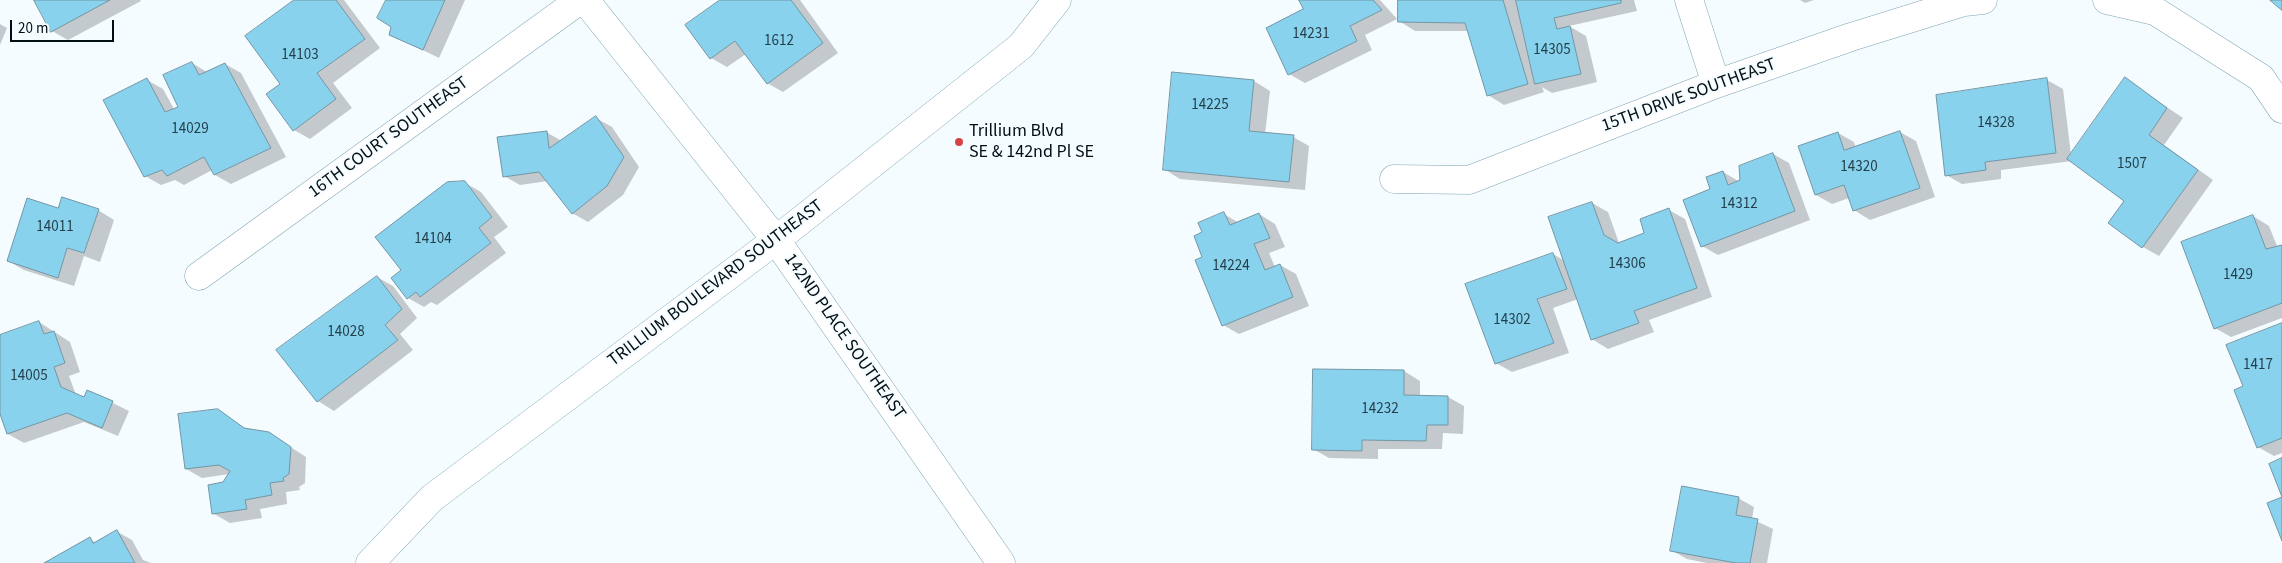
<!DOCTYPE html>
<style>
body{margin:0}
#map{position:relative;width:2282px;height:563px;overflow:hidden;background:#f4fcff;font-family:"Source Sans 3",sans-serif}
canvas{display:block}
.scale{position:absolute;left:10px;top:20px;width:104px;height:22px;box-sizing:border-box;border:2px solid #030e13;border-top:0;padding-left:6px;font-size:15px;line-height:18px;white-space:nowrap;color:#030e13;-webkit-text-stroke:4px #f4fcff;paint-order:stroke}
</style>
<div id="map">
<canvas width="2282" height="563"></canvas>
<div class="scale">20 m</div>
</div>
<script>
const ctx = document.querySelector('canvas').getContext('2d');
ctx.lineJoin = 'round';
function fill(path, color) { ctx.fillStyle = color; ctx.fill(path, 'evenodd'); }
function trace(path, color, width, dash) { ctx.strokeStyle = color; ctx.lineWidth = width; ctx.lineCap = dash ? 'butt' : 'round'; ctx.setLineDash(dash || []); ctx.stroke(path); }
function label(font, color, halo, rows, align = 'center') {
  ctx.font = font + ' "Source Sans 3",sans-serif'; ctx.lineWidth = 4; ctx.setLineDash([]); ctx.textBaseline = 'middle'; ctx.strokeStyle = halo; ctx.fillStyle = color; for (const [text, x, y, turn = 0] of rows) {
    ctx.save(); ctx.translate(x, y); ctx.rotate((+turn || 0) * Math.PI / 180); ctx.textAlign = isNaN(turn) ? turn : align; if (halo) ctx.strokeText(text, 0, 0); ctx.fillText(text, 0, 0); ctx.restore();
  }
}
fill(new Path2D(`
 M35,0H140L141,1L68,40L52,31Z
 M297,0H344L380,48L333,83L352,108L310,139L294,130L282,84Z
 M388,0H465L439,58L390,34L392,26Z
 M722,0H800L838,53L783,92L767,83L746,54L727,67L711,58Z
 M1300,0H1380L1397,19L1365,35L1372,50L1305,83L1289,74L1305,10Z
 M1399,0H1634L1637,11L1569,26L1586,36L1597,82L1552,93L1542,87L1544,92L1504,105L1488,95L1468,31H1415L1399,21Z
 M1800,0H1814L1805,3Z
 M0,24L7,28L0,45Z
 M192,63L207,72L225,64L241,73L286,157L231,184L215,175L212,170L184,185L175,180L161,185L145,176L147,80L163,89L174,109L180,107Z
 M2125,79L2183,118L2164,145L2213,180L2159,256L2143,247L2126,200L2072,161L2001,170V179L1962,184L1946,175L2047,80L2063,89L2071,155Z
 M1254,81L1270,91L1265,134L1293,137L1309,146L1305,190L1180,179L1164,169Z
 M596,118L612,127L639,167L623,195L588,222L572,213L548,181L520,185L504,176L546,132L562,141Z
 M1900,132L1916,141L1935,197L1870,220L1854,210L1849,198L1832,204L1816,195L1838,133L1854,142L1856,148Z
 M1773,154L1789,163L1810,220L1718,255L1702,246L1712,190L1723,172L1740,182Z
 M465,183L481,192L508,227L494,237L506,253L437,305L431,302L424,307L408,298Z
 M1592,203L1608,212L1619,243L1646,234L1669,210L1685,219L1712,297L1649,320L1654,332L1608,349L1592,339L1578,299L1553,308L1569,353L1512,372L1496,363L1553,254L1565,261Z
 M59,210H98L114,220L100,262L84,256L74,286L24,270L8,261Z
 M1224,214L1239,223L1259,214L1275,224L1285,247L1269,253L1275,267L1280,265L1296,274L1309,306L1239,334L1223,325L1203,257L1204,233Z
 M2253,216L2269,226L2277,246L2282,245V318L2231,337L2215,328Z
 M377,277L393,286L417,318L400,334L413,350L334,411L318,401L278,350Z
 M39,322L70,342L80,372L69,376L76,395L85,399L88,391L129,411L118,436L84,422L24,443L8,434L0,411V336Z
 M2282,324V453L2274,456L2258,447L2244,387Z
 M1404,371L1420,381V397H1448L1464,406L1463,434L1443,433L1442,449H1378V459L1329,458L1313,449Z
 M218,410L248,430L269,433L306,457L305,483L299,487L300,490L286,492L287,504L260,509L262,518L230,523L214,514L224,483L229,474L202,478L186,469Z
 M1738,498L1754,507L1752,519L1773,529L1767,563H1707L1687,559L1671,550Z
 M116,531L132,540L143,560L151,563H46L90,539L96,543Z`), '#0003');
const building = new Path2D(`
 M34,0H110L51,32Z
 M294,0H336L365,39L317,73L336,99L293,131L266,94L280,84L245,36Z
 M386,0H445L423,50L389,35L391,27L377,18Z
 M720,0H791L823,43L767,84L735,41L710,59L685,25Z
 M1299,0H1373L1382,10L1350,26L1357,41L1288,75L1266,28L1303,9Z
 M1398,0H1503L1528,84L1487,96L1465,23L1398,22Z
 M1516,0H1621V3L1554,18L1557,29L1570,26L1581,74L1535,84Z
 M2270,0H2282V10Z
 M192,62L199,75L225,63L271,148L214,175L204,157L167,176L162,170L144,177L103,100L147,78L165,112L178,107L163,75Z
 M1172,72L1254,80L1249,131L1294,135L1289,182L1163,170Z
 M2125,77L2167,108L2149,135L2198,170L2142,248L2108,223L2124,201L2067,159Z
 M2047,78L2056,153L1985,162L1986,170L1945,176L1936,95Z
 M596,116L624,157L607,186L572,214L539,172L503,177L497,137L547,131L549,148Z
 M1900,131L1920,188L1853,211L1844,185L1815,195L1798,146L1838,132L1844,150Z
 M1773,153L1795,211L1701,247L1683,200L1710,189L1706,177L1723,171L1728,185L1740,180L1739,166Z
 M465,181L492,217L479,228L491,243L420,297L416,292L407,299L391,278L401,270L375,237L447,182Z
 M62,197L99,209L84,253L67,248L58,278L7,261L27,198L58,208Z
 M1592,202L1604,235L1618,243L1644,233L1640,219L1669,208L1697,288L1634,311L1639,323L1591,340L1548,217Z
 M1224,212L1230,225L1259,213L1270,238L1254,244L1265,270L1280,264L1293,297L1222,326L1195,260L1202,257L1194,236L1202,232L1198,223Z
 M2253,215L2266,249L2282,245V303L2214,329L2181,242Z
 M1553,253L1567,289L1537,299L1554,343L1495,364L1465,284Z
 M377,276L402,309L385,325L398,340L317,402L276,350Z
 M39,321L44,334L54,331L65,363L54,367L61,387L84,397L87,390L113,401L102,428L67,413L7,434L0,414V335Z
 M2282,323V438L2257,448L2234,390L2243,386L2226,345Z
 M1313,369L1404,370V395L1448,396V425H1427L1426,441L1362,440V451L1312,450Z
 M218,409L244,428L269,432L291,447L289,474L283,478L284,481L270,483L272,495L245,500L247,509L212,514L208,485L223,482L230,471L219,465L185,469L178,414Z
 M2282,458V541L2267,503L2282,497L2269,464Z
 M1682,486L1739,497L1736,515L1758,519L1750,563H1736L1670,551Z
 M117,530L135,563H44L90,537L93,543Z`);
fill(building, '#88d2ee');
trace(building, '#7396a4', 1);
const minor = new Path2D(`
 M585,0L776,240L1001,563
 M1689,0L1716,84
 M2107,0L2155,11L2261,78L2282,109
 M1394,179L1469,180L1716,84L1851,37L1964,2L1983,0
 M199,276L580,0`);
const tertiary = new Path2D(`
 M370,563L432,498L776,240L1021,46L1057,0`);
trace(minor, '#81a5b3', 29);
trace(tertiary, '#81a5b3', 29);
trace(minor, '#fff', 28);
trace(tertiary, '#fff', 28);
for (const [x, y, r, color] of [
 [959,142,5,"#d34347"]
]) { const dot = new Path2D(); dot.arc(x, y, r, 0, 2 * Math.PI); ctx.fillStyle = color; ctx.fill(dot); trace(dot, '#f4fcff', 2); }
label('15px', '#243f4a', null, [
 ["14231",1311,35],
 ["1612",779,42],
 ["14305",1552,51],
 ["14103",300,56],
 ["14225",1210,106],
 ["14328",1996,124],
 ["14029",190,130],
 ["1507",2132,165],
 ["14320",1859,168],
 ["14312",1739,205],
 ["14011",55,228],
 ["14104",433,240],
 ["14306",1627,265],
 ["14224",1231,267],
 ["1429",2238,276],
 ["14302",1512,321],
 ["14028",346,333],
 ["1417",2258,366],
 ["14005",29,377],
 ["14232",1380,410]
]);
label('18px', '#030e13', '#f4fcff', [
 ["15TH DRIVE SOUTHEAST",1689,96,-20],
 ["16TH COURT SOUTHEAST",389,138,-36],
 ["TRILLIUM BOULEVARD SOUTHEAST",716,284,-37],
 ["142ND PLACE SOUTHEAST",844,337,55]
]);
label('18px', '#030e13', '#f4fcff', [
 ["Trillium Blvd",969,132],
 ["SE & 142nd Pl SE",969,153]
], 'left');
</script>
